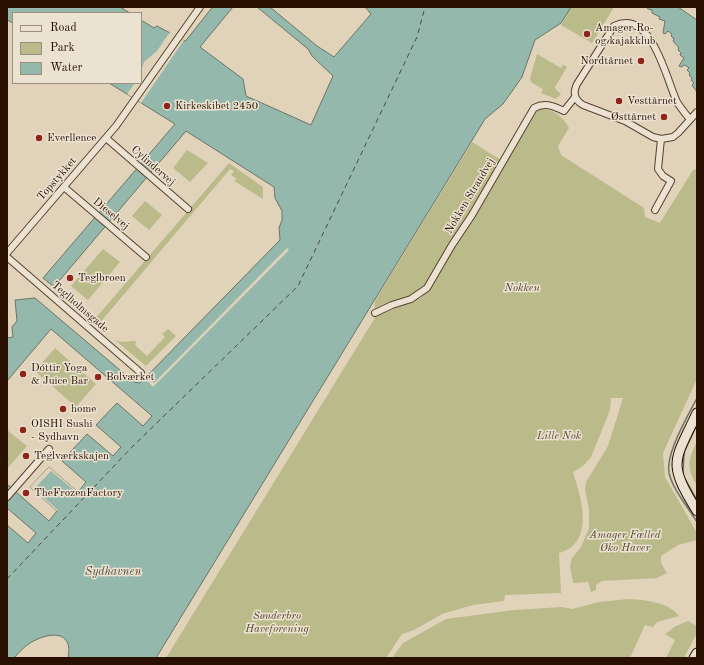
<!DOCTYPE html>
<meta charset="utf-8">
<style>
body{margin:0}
#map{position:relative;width:704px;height:665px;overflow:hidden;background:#e0d3ba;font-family:"Old Standard TT",serif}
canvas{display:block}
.frame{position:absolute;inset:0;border:8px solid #291000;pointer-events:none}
.legend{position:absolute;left:12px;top:12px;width:130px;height:72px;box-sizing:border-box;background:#ebe2d2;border:1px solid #9d8e7e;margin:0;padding:5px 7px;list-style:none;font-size:12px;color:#291000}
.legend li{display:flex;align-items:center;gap:8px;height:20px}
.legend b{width:20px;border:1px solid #9d8e7e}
</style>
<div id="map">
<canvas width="704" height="665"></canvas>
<div class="frame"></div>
<ul class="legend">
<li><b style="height:5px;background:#ebe2d2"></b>Road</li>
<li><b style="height:11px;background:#baba8b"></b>Park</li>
<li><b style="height:11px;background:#94b8ac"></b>Water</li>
</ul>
</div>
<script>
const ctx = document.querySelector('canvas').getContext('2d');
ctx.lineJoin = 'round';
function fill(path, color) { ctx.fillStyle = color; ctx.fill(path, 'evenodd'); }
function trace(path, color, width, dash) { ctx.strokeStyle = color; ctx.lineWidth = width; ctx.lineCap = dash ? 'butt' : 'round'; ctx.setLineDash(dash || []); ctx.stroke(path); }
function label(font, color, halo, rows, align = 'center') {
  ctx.font = font + ' "Old Standard TT",serif'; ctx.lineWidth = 3; ctx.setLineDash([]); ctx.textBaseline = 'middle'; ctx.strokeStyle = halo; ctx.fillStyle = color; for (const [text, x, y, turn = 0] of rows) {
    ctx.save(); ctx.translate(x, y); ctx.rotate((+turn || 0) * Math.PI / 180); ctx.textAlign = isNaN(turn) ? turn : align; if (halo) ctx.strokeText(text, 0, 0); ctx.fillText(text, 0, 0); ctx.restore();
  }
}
fill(new Path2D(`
 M571,7H614L592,43L561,25Z
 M537,54L561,68L563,65L567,67L555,87L556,90L561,94L556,99L541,93L543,89L532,83L530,79Z
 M542,109C555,110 563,117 569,128L558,146L561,155L644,208L645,217L660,223L693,170L697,169V379L663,453L665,477L697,533V540L678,545L661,556V563L667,573L657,578L602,581L596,585V590L591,592L588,582L573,583L570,566L572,558L581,547L589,528V509L585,490L586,482L608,446L623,398H611L610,410L591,457L583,466L573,472C581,497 596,543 559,553L561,593L505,595L504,601L473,605L442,614L414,630L402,634L386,658H166L376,316L421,298L433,284L453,249L475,216L537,111Z
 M472,142L501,160L424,287L414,294L382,305L374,310L375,301Z
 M187,150L208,163L190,182L173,168Z
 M229,163L263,187V199L234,181L237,179L231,175L234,171L230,169L98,325L94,320Z
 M145,201L162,215L149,230L132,216Z
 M103,249L120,262L88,300L71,286Z
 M168,329L176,336L146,366L115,340L121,342L135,341L136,342L135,345L147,356L165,337L162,334Z
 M55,348L96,384L76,407L35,371Z
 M7,430L27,446L7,469Z
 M697,441V486C686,467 688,460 697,441Z
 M629,599C645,600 669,602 679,616L657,622L653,627L645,625L630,658H392L403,643L446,619L514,610L562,607L572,609L599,602Z
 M688,621L697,626V633L684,658H666L675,640L665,634L676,626Z`), '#baba8b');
const water = new Path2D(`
 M7,7H120L130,13H13V23L7,20Z
 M213,7H233L200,47L243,79L246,96L311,125L333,76L312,56L308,49L257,7H270L317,46L334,57L371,14L365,7H571L561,23L535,40L522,77L503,104L485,119L156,658H68C74,629 48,632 30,643C24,647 19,652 14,658H7V525L28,543L36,533L7,508V484L49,521L57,511L30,487L49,467L78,492L86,482L62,461L87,434L113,456L121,447L96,425L117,403L143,426L152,416L51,329L7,381V338L13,337L12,327L17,321L15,300L35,298L134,382L140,383L280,240L279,228L282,220V211L275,198L274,187L186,131L54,287L43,278L175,124L109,83H141V20L154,28L157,26L185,41Z
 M648,7H678L697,20V92L692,85L694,83L691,80L692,78L689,75L690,73L687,70L689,68L685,65L681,67L679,66L684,58L680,55L681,53L678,50L679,48L673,41L674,39L671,36L672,34L668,31L665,34L663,33L665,21L659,19L660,17L652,13V10L648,9Z`);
fill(water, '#94b8ac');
trace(water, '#697567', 1);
fill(new Path2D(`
 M170,32L184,40L141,103L127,94L135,83H141V71L144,62L157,51Z
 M287,248L289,250L153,387L145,378L146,377L154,383Z
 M49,467L78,492L76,494L75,491L51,471L34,489L58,510L57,511L30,487Z`), '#e0d3ba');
trace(new Path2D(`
 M697,398C688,416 665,454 669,473C673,490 688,507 697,522
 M683,473L684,452L697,425
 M684,477L697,500`), '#697567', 1.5);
trace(new Path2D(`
 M7,579L132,447L298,286L417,37L425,7`), '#4e4b3c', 1, [5, 4]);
const street = new Path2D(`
 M690,119C685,114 681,108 677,102C666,79 652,8 614,26L577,84C573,92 574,100 583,105L625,121L653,137L661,139L673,137L678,133L697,112
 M106,138L188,209
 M64,187L146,257
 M655,210L671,181L663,176L658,169L661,139
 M7,253L116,126L200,7
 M7,257L141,373
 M375,313L392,305L411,299L427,288L452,245L472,215L534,108C545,102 553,106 564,111L575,97
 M7,497L49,449`);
const secondary = new Path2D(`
 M697,413C674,462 667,462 697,511
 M694,658L697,653`);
trace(street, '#57412e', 8);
trace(secondary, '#291000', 11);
trace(street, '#ebe2d2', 6);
trace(secondary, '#ebe2d2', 9);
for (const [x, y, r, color] of [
 [587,34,4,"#8f2418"],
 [641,61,4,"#8f2418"],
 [619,101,4,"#8f2418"],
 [167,106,4,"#8f2418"],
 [664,117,4,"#8f2418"],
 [39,138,4,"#8f2418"],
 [70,278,4,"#8f2418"],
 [23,374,4,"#8f2418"],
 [98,377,4,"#8f2418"],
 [63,409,4,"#8f2418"],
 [23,430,4,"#8f2418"],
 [26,456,4,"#8f2418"],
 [26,493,4,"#8f2418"]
]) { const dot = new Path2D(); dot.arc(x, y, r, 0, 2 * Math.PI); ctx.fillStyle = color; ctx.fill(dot); trace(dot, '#ebe2d2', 1.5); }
label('11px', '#291000', '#ebe2d2', [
 ["Amager Ro-",595,28],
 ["og kajakklub",595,41],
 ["Nordtårnet",633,61,"right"],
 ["Vesttårnet",627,101],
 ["Kirkeskibet 2450",175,106],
 ["Østtårnet",656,117,"right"],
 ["Everllence",47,138],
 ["Teglbroen",78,278],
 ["Dóttir Yoga",31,368],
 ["& Juice Bar",31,381],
 ["Bolværket",106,377],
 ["home",71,409],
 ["OISHI Sushi",31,424],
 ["- Sydhavn",31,437],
 ["Teglværkskajen",34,456],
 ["TheFrozenFactory",34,493]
], 'left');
label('11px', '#291000', '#ebe2d2', [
 ["Cylindervej",153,166,41],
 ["Topstykket",57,179,-49],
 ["Nokken Strandvej",470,196,-59],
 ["Dieselvej",111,214,40],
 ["Teglholmsgade",80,307,41]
]);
label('italic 11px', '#54432a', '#ebe2d2', [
 ["Nokken",522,288],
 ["Lille Nok",559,436],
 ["Amager Fælled",625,535],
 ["Øko Haver",625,548],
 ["Sønderbro",277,616],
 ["Haveforening",277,629]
]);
label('italic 12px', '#4e4b3c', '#ebe2d2', [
 ["Sydhavnen",113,572]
]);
</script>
